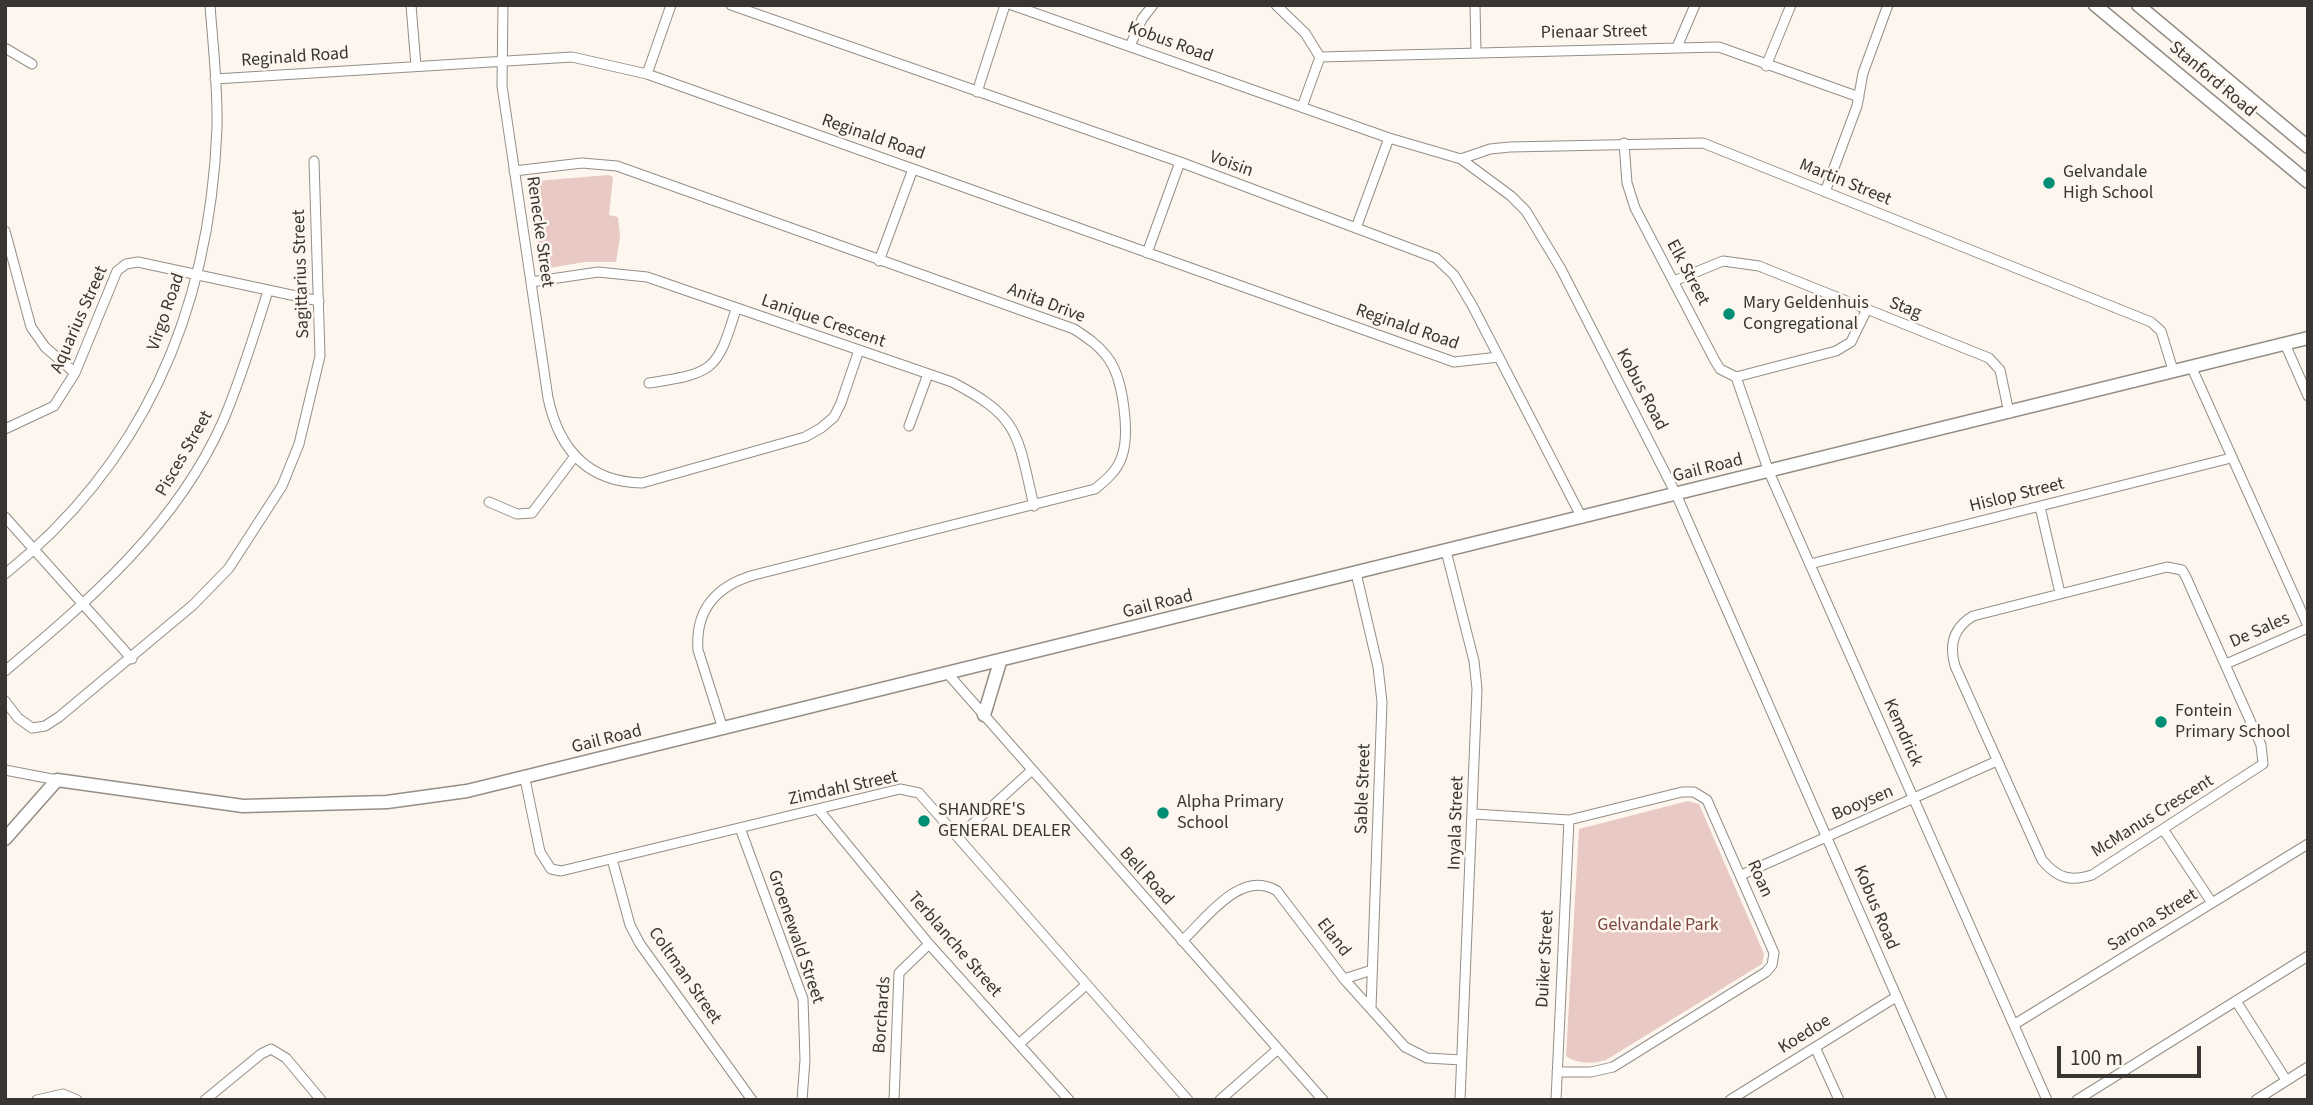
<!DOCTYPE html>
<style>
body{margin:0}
#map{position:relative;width:2313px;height:1105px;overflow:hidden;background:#fdf6ef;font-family:"Source Sans 3",sans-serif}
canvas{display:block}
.frame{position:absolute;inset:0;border:7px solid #383532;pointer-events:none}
.scale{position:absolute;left:2057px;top:1046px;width:144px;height:32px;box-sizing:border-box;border:4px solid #383532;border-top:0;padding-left:9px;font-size:21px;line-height:24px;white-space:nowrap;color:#383532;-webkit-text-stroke:5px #fdf6ef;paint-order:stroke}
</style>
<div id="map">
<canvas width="2313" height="1105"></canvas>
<div class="frame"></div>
<div class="scale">100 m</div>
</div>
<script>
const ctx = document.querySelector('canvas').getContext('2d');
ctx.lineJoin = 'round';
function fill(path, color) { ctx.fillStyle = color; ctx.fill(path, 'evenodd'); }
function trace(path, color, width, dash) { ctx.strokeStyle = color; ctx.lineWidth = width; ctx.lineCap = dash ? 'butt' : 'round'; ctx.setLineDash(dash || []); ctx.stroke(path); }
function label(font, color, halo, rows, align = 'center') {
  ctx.font = font + ' "Source Sans 3",sans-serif'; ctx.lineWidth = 5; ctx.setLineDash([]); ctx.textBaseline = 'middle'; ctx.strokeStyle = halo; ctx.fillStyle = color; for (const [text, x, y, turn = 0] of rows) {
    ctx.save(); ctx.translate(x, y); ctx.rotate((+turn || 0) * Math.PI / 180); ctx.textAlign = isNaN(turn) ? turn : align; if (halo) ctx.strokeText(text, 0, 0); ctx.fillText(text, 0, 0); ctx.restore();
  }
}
fill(new Path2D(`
 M609,175L613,177L609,215L618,217L620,237L616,262H585L549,268L540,259L530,190L535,181Z
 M1688,801L1699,804L1764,954L1762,964L1606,1060C1593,1064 1577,1064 1566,1056L1579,829Z`), '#e9c9c4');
const street = new Path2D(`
 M411,5L416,66
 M503,5L502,86L548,398C559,449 587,482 642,483L805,437L821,428L834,417L841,403L859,350
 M731,5L1180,162L1436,258L1454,275L1472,305L1582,518
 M1012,5L1389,138L1461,159L1511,196L1526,211L1561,269L1676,494L1942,1100
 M1276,5L1305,33L1320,57L1302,107
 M1475,5L1476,52
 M1130,46L1142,19L1153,5
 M1677,47L1695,5
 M5,48L32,64
 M1320,57L1719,47L1859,97
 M1766,66L1791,5
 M647,74L671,5
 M215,79L572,57L647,74L1454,362L1499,357
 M977,92L1005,5
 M1624,143L1627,183L1635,208L1714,359L1720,369L1736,377L1836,351L1851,342L1866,311
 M1461,159L1490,149L1510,147L1703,143L2151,322L2161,331L2173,370
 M514,171L582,163L617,166L1074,329C1088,338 1101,347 1110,361C1123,381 1130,433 1122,456C1118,470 1106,480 1095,489L754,575C716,586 695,610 698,650L723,729
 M1825,192L1857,106L1863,73L1888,5
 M1356,228L1389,138
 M5,231L31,327L45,347L75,373
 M1147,253L1180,162
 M879,261L913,169
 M1674,281L1723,261L1759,266L1989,358L2000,370L2009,413
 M531,282L598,272L647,277L952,382C1021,418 1017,434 1034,506
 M2285,344L2308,396
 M2191,366L2308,626
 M1736,377L1769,472L2047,1100
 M649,383C713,373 717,372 736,309
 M909,426L928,374
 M5,429L54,406L75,373L117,271L126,264L138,262L319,301
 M489,502L517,514L532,513L575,456
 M2040,507L2060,593
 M5,517L132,659
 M1446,551L1474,661L1477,689L1460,1100
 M1810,564L2231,458
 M2167,567L2182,570L2186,577L2261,745L2263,764L2092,875C2070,882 2057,878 2042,860L1955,666C1949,645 1953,628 1973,616Z
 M1356,573L1378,667L1382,702L1371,1008
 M5,574C147,460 210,307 217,128C218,87 213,46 210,5
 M2226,664L2308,628
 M5,671C91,599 177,525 223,421C241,379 254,335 268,291
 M948,674L1323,1100
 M5,701L18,718L32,728L45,726L59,717L193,605L229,568L282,486L299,444L320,356L314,161
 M5,770L57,780
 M525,779L540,852L551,869L561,871L900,789L919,793L1188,1100
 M818,809L929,944L1069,1100
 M1474,814L1569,820L1682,792H1694L1707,800L1774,953L1772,965L1766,972L1613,1067L1591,1072H1557
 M740,828L803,999L805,1060L802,1100
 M2163,829L2212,903
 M958,837L1031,771
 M612,859L630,925L640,944L752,1100
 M1741,875L1997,761
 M1182,941C1206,919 1241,868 1277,891L1344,979L1405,1047L1427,1058L1461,1060
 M1344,979L1372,970
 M2236,1001L2286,1080
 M2015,1024L2308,844
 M1020,1043L1086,985
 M1815,1047L1839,1100
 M37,1100L63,1094L77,1100
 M205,1100L261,1054L271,1049L286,1058L321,1100
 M894,1100L899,973L929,944
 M1220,1100L1278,1049
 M1556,1100L1569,820
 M1730,1100L1896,997
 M2077,1100L2308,956
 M2256,1100L2308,1067`);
const secondary = new Path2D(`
 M2095,5L2308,182
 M2138,5L2308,147
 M984,715L1000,662
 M5,839L57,780L243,806L387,802L467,791L2308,338`);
trace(street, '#948e87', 11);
trace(secondary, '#948e87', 15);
trace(street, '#fff', 9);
trace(secondary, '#fff', 12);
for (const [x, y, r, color] of [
 [2049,183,7,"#008d75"],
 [1729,314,7,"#008d75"],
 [2161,722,7,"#008d75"],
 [1163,813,7,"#008d75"],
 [924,821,7,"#008d75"]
]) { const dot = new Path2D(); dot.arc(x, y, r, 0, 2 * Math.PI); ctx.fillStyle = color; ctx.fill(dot); trace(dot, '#fdf6ef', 2.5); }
label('18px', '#383532', '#fdf6ef', [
 ["Pienaar Street",1594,33,-1],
 ["Kobus Road",1170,43,20],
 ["Reginald Road",295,58,-4],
 ["Stanford Road",2212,80,40],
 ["Reginald Road",873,138,19],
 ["Voisin",1231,165,20],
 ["Martin Street",1845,183,22],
 ["Renecke Street",539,232,82],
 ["Elk Street",1687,273,62],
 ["Sagittarius Street",302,274,-92],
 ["Anita Drive",1046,304,21],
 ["Stag",1905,309,21],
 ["Virgo Road",167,312,-71],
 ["Aquarius Street",80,320,-66],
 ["Lanique Crescent",823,322,19],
 ["Reginald Road",1407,328,19],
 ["Kobus Road",1641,390,62],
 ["Pisces Street",185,454,-60],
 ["Gail Road",1708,469,-14],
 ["Hislop Street",2017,496,-14],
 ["Gail Road",1158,605,-14],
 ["De Sales",2260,631,-24],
 ["Kemdrick",1902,733,66],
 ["Gail Road",607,740,-14],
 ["Zimdahl Street",843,789,-12],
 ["Sable Street",1364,789,-88],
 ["Booysen",1863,804,-23],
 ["McManus Crescent",2153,817,-32],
 ["Inyala Street",1457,823,-88],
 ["Bell Road",1146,877,48],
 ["Roan",1759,879,66],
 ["Kobus Road",1875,908,67],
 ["Sarona Street",2153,921,-32],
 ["Groenewald Street",795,937,71],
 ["Eland",1333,938,52],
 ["Terblanche Street",954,945,49],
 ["Duiker Street",1546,959,-87],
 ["Coltman Street",684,976,55],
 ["Borchards",883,1015,-86],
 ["Koedoe",1805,1035,-32]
]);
label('18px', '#383532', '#fdf6ef', [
 ["Gelvandale",2063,173],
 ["High School",2063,194],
 ["Mary Geldenhuis",1743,304],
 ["Congregational",1743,325],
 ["Fontein",2175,712],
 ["Primary School",2175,733],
 ["Alpha Primary",1177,803],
 ["School",1177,824],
 ["SHANDRE'S",938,811],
 ["GENERAL DEALER",938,832]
], 'left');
label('18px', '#7b463d', '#fdf6ef', [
 ["Gelvandale Park",1658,926]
]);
</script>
